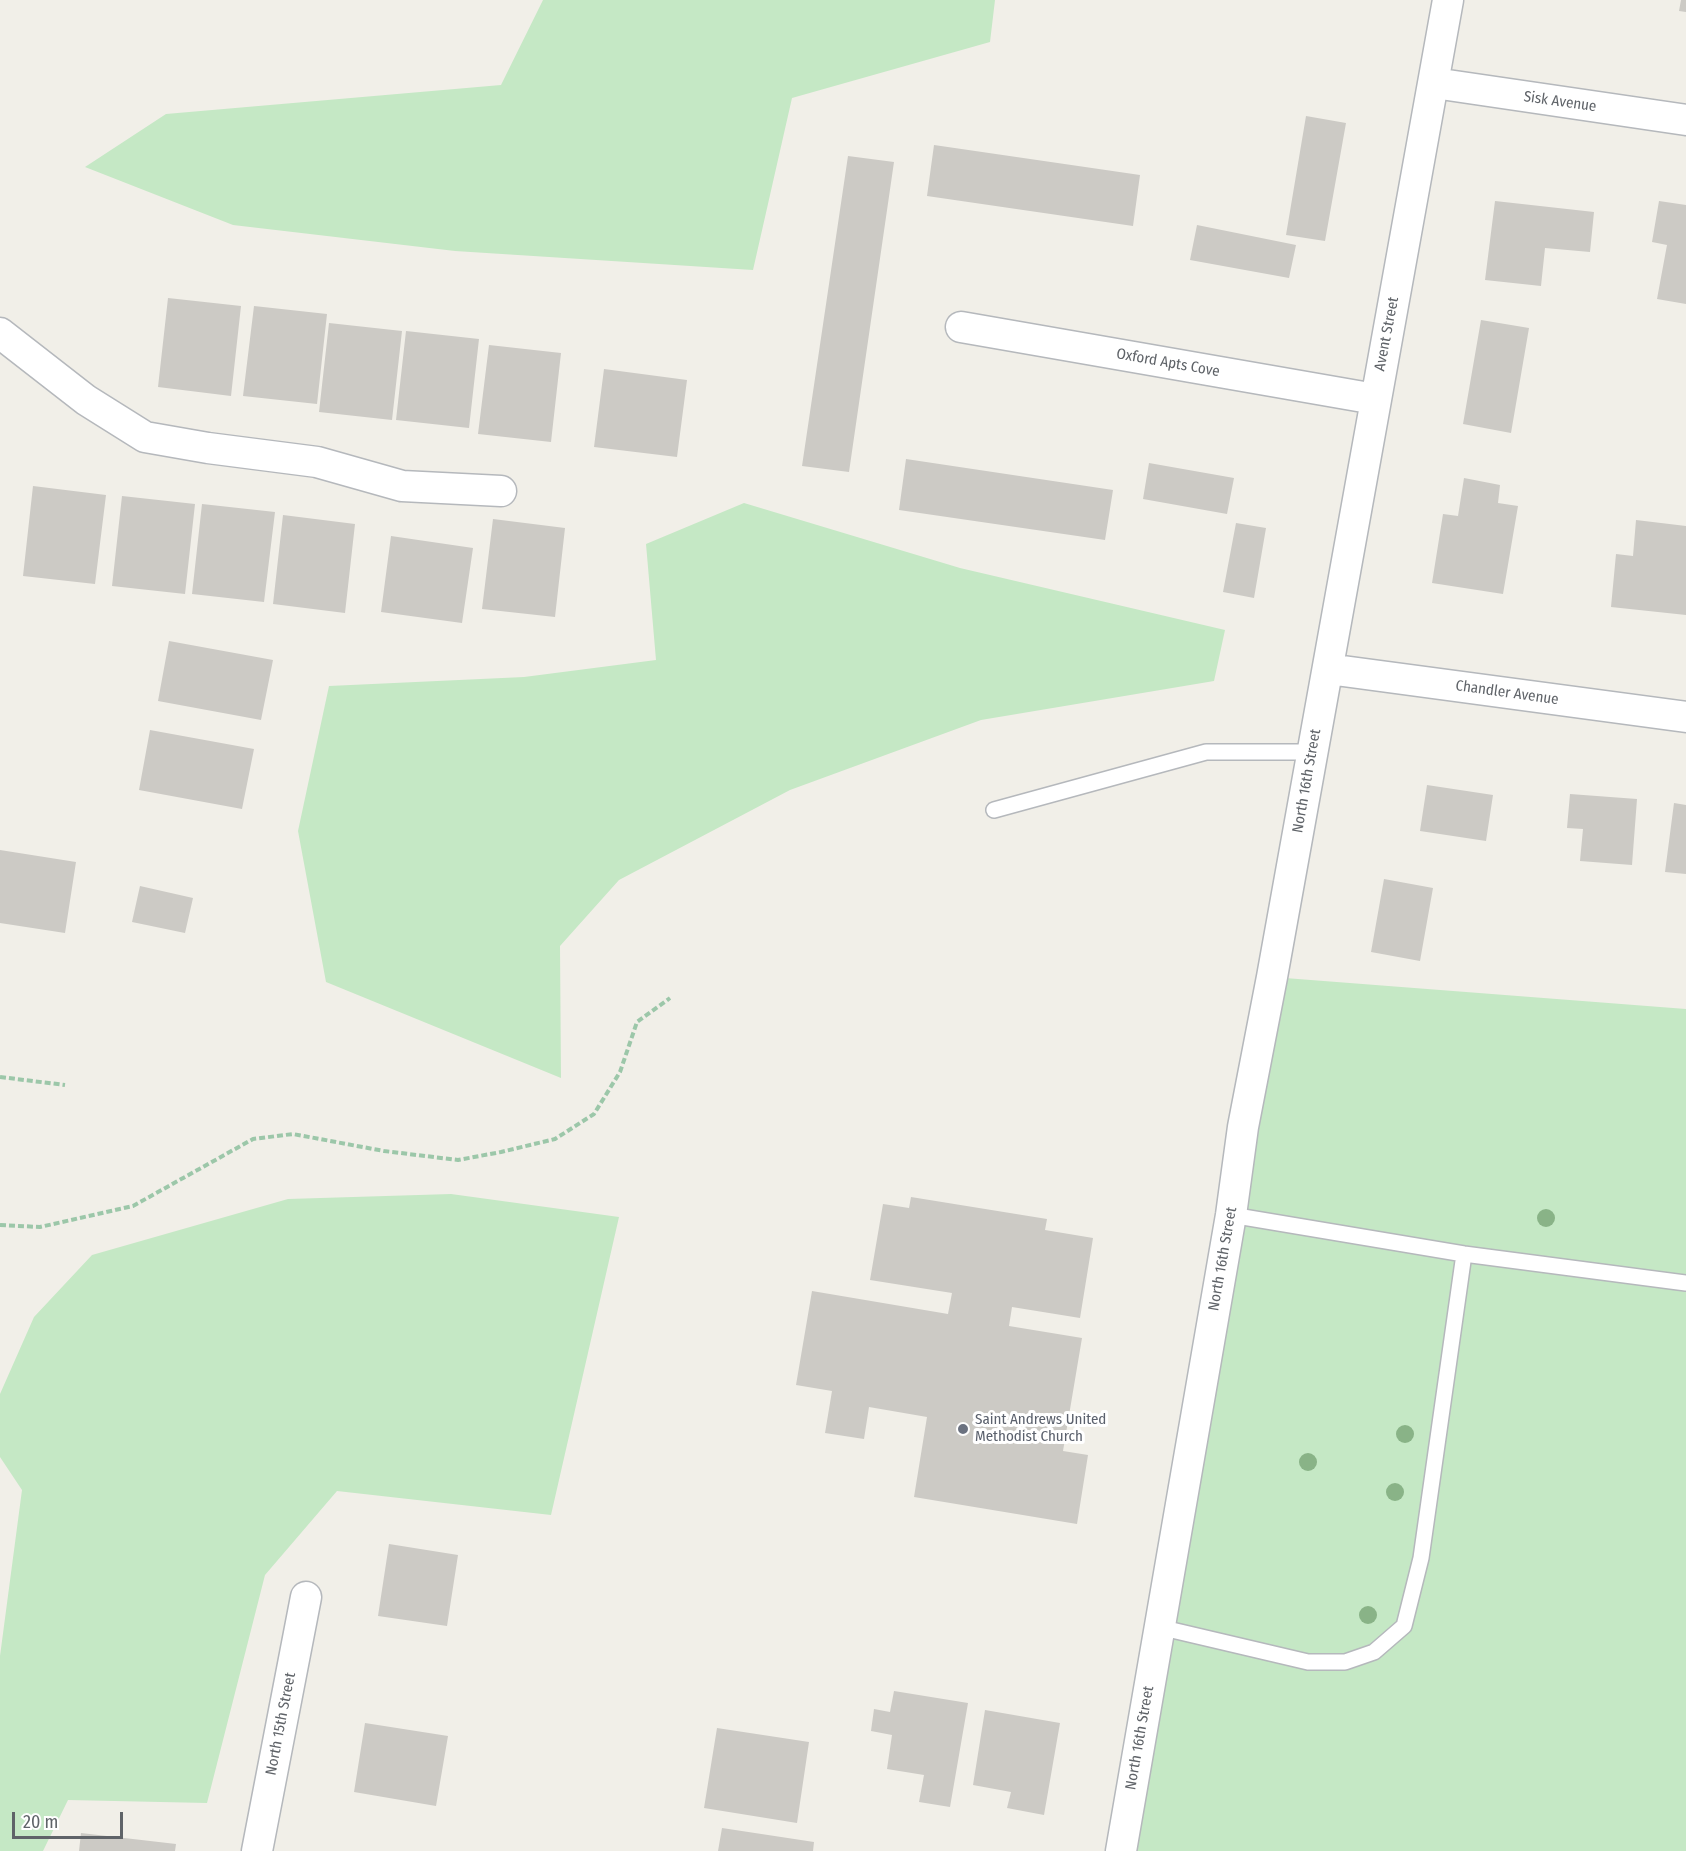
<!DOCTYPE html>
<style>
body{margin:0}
#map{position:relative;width:1686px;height:1851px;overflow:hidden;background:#f1efe8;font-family:"Fira Sans Condensed",sans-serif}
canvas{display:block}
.scale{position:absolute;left:12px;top:1812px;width:111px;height:27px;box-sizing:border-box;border:3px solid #5f6368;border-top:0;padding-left:8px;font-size:18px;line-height:21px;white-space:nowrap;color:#5f6368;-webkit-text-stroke:4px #fff;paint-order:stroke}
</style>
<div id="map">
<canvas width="1686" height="1851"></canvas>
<div class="scale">20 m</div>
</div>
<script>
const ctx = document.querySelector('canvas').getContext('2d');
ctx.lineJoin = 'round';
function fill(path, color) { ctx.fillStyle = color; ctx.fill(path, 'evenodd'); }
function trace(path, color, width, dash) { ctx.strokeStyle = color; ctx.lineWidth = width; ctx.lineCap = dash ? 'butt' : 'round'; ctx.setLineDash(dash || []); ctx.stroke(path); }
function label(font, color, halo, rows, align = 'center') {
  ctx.font = font + ' "Fira Sans Condensed",sans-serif'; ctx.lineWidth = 6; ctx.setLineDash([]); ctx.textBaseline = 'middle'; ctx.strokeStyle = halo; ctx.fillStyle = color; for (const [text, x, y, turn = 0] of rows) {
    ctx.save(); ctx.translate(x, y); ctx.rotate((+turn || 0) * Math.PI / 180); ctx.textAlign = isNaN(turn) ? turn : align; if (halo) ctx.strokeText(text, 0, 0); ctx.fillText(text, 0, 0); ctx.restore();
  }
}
fill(new Path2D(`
 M543,0H995L990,42L792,98L753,270L455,251L233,225L85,167L166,114L501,85Z
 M744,503L960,568L1225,630L1214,681L981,720L790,790L619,880L560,946L561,1078L326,982L298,831L329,686L524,677L656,660L646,544Z
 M1272,977L1686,1009V1851H1121Z
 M451,1194L619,1217L551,1515L337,1491L265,1575L207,1803L68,1800L43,1851H0V1656L22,1490L0,1457V1394L34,1317L92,1255L288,1199Z`), '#c5e8c5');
fill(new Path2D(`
 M1681,0H1686V12L1679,11Z
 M1306,116L1346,123L1325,241L1286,235Z
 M934,145L1140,175L1133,226L927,196Z
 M848,156L894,162L849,472L802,466Z
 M1495,201L1594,212L1590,252L1545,248L1541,286L1485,280Z
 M1659,201L1686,205V304L1657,299L1667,245L1652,242Z
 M1197,225L1296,245L1289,278L1190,260Z
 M168,298L241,306L231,396L158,387Z
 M254,306L327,314L317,404L243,396Z
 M1481,320L1529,328L1511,433L1463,424Z
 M329,323L402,331L392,420L319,412Z
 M406,331L479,339L469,428L396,420Z
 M489,345L561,353L551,442L478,434Z
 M604,369L687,380L677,457L594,447Z
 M906,459L1113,490L1105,540L899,510Z
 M1149,463L1234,478L1227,514L1143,499Z
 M1464,478L1500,485L1498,503L1518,506L1503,594L1432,583L1443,514L1458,516Z
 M33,486L106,495L95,584L23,576Z
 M122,496L195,504L185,594L112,586Z
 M202,504L275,512L264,602L192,594Z
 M283,515L355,524L345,613L273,604Z
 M493,519L565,528L555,617L482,609Z
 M1636,520L1686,526V615L1611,607L1616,554L1633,556Z
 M1236,523L1266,528L1254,598L1223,592Z
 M391,536L473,548L462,623L381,612Z
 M169,641L273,660L261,720L158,701Z
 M150,730L254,749L242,809L139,790Z
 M1427,785L1493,795L1486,841L1420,831Z
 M1570,794L1637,799L1632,865L1580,861L1583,829L1567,828Z
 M1674,803L1686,805V874L1665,872Z
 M0,850L76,862L65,933L0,923Z
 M1384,879L1433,888L1420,961L1371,952Z
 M140,886L193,898L185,933L132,922Z
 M911,1197L1047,1219L1045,1230L1093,1238L1080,1318L1012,1307L1009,1326L1082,1338L1063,1451L1088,1455L1077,1524L914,1497L927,1417L869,1407L864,1439L825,1433L832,1391L796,1385L812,1291L948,1314L952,1293L870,1280L883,1204L909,1208Z
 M389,1544L458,1555L447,1626L378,1616Z
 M894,1691L968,1703L950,1807L919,1802L924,1775L887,1769L892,1735L871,1731L874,1709L890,1712Z
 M985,1710L1060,1723L1044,1815L1007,1808L1011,1792L973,1785Z
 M365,1723L448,1736L436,1806L354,1792Z
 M717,1728L809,1742L797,1823L704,1808Z
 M722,1828L814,1842L813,1851H718Z
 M81,1833L176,1844L175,1851H79Z`), '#cccac5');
const service = new Path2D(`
 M994,810L1206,752H1312
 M1231,1215L1464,1254L1686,1283
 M1159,1627L1308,1662H1345L1374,1652L1404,1626L1421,1558L1464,1254`);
const minor = new Path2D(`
 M1434,83L1686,120
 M961,327L1375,399
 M0,333L86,400L145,437L208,448L317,462L402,486L501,491
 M1328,669L1686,717
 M257,1851L306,1597
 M1121,1851L1231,1215L1243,1127L1272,977L1448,0`);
trace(service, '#b5b8bc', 18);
trace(minor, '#b5b8bc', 33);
trace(new Path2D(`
 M0,1077L65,1085
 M0,1225L40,1227L133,1206L253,1139L293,1134L384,1151L458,1160L501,1152L555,1139L594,1114L620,1072L637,1022L670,998`), '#9cc7a9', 4, [6, 3]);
trace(service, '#fff', 15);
trace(minor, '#fff', 30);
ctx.fillStyle = '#89b387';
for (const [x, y] of [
 [1546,1218],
 [1405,1434],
 [1308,1462],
 [1395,1492],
 [1368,1615]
]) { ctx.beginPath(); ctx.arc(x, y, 9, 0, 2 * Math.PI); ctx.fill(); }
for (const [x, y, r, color] of [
 [963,1429,6,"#6b7280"]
]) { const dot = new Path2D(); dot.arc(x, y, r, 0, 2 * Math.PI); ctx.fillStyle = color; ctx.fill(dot); trace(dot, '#fff', 2); }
label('15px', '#5f6368', '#fff', [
 ["Sisk Avenue",1560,102,8],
 ["Avent Street",1387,334,-79],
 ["Oxford Apts Cove",1168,363,10],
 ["Chandler Avenue",1507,693,8],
 ["North 16th Street",1307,781,-80],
 ["North 16th Street",1223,1259,-80],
 ["North 15th Street",281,1724,-79],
 ["North 16th Street",1140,1738,-80]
]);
label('15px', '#5b616d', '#fff', [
 ["Saint Andrews United",975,1420],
 ["Methodist Church",975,1437]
], 'left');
</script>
